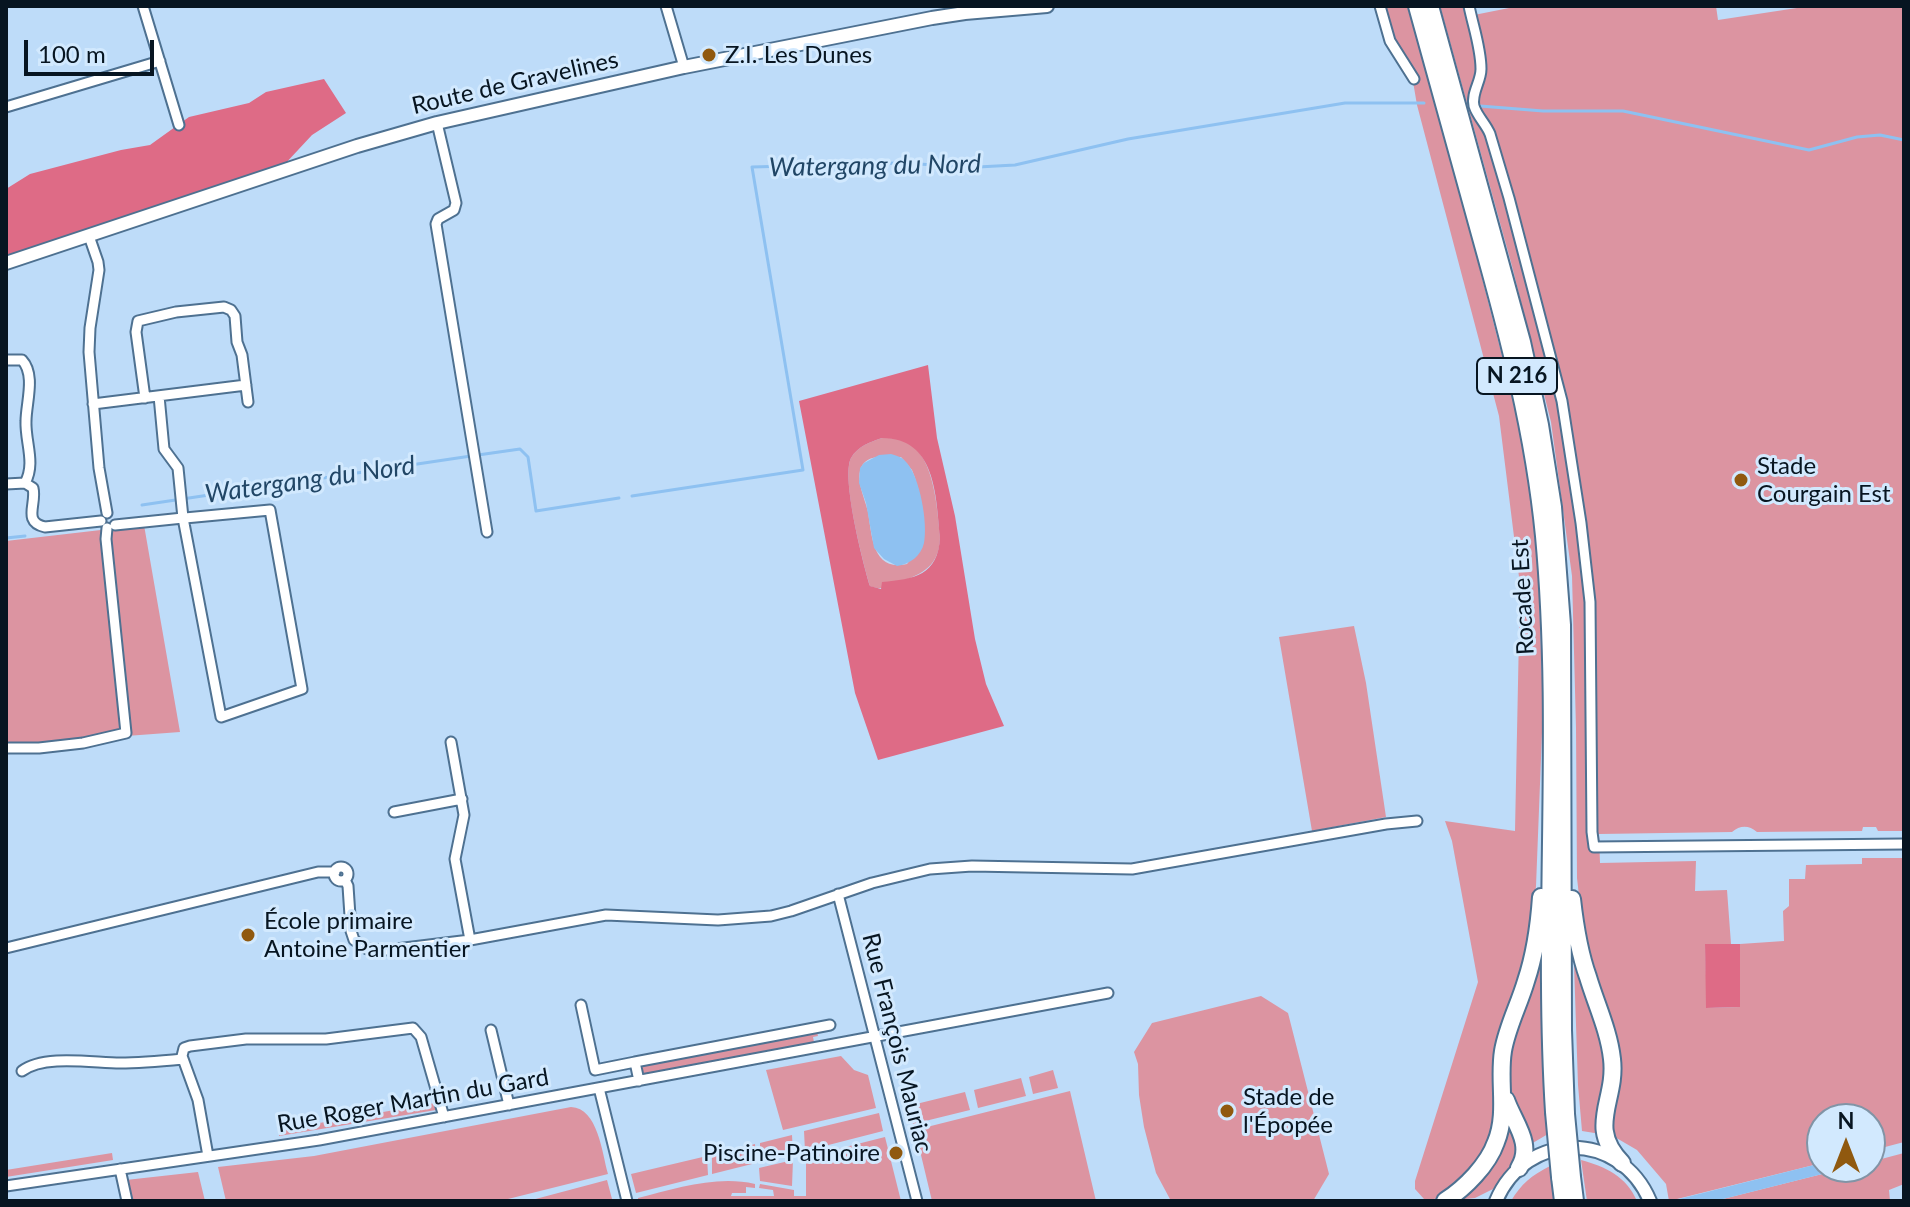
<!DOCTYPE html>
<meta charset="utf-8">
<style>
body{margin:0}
#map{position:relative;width:1910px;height:1207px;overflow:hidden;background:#bedcf9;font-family:Lato,sans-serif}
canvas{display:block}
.frame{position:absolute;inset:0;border:8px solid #071521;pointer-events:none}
.north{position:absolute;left:1806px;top:1103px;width:80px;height:80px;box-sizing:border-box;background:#d2e9fe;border:2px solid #8194a6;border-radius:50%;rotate:0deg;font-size:22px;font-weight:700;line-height:32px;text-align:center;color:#071521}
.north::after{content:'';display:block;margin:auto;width:28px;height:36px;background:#90590f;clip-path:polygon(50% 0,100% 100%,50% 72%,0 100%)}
.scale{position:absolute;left:24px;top:40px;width:130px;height:36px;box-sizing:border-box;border:4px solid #071521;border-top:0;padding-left:10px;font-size:24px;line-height:28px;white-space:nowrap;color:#071521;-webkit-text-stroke:6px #d2e9fe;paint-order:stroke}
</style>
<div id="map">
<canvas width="1910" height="1207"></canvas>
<div class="frame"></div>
<div class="north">N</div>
<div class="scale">100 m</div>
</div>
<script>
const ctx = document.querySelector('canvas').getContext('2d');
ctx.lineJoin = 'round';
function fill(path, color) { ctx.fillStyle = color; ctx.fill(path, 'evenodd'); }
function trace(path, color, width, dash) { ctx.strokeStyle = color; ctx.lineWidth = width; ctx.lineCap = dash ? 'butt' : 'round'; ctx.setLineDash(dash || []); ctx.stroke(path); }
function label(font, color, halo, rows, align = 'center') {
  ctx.font = font + ' Lato,sans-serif'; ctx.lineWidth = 6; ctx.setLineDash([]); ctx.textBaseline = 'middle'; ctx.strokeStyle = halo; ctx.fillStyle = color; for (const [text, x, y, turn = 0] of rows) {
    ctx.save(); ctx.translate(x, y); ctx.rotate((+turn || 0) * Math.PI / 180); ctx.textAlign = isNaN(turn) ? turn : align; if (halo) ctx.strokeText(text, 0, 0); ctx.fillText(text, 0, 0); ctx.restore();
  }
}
fill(new Path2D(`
 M1386,6H1407L1444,130L1518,418L1529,482L1538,569L1543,707L1536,886L1531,933L1494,1129L1484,1153L1459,1181L1442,1196L1434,1199H1424L1415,1189V1181L1478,982L1452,841L1445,821L1515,831L1520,585L1499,416L1417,105L1410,64L1395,42Z
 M1440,6H1466L1469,16L1519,6H1716L1718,20L1810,6H1904V831H1878L1876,827H1863L1862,831L1757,832C1749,825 1740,825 1732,832L1599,834L1600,863L1696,861L1695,891L1727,890L1731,944H1705L1707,1008L1740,1007V944L1784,941L1783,911L1789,906V879H1805L1806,865L1862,864V858H1904V1142L1870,1151V1119H1822V1163L1669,1201L1666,1184L1637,1150L1613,1136L1582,1131L1578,1085L1573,934L1582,922L1577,878L1576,728L1572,576L1551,422L1512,266Z
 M882,438C891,438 899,438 907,442C935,457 937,509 940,537C939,566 924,573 900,582C888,586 882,591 870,586C863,562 841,478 851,458C858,446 870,442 882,438ZM901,457L912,470L915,478L923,517L924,541L907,564C872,572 872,535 868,512C865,498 853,475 864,463C872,454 890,457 901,457Z
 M144,525L180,732L6,745V541Z
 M1354,626L1366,683L1386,817L1312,831L1279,637Z
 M1542,923L1548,1134L1531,1144L1509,1101L1505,1055Z
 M1261,996L1288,1013L1329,1174L1313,1201H1171L1156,1173L1144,1127L1139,1095L1138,1064L1134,1052L1152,1023Z
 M817,1032L818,1036L813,1037L814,1042L642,1074L641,1065Z
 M841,1056L854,1070L868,1075L876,1108L783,1130L766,1070Z
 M1053,1070L1058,1088L1033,1094L1029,1077Z
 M1021,1078L1026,1096L978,1108L974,1090Z
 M1070,1091L1096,1201H932L915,1130Z
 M965,1092L970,1110L913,1124L908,1106Z
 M435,1103L436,1110L279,1136V1130Z
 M571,1107C598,1108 602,1153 608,1174L500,1201H226L218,1167L314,1156Z
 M879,1113L883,1131L805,1151L804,1131Z
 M1505,1114L1520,1138L1518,1160L1493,1189L1475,1198L1456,1200Z
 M792,1135L793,1154L760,1162V1143Z
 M885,1137L901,1201H638V1198C675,1189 716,1175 755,1184V1188L746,1187V1193H732L731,1196H774L773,1190L759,1188L760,1184L794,1190V1196H806V1157Z
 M755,1144L756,1163L712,1174V1154Z
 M112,1153L113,1160L6,1177V1170Z
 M1904,1153V1184L1889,1190L1890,1201H1715L1850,1167H1870V1162Z
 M707,1156L708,1175L636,1193L631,1174Z
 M793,1160L792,1186L760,1181L759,1168Z
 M1581,1160C1606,1167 1626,1176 1637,1201H1587Z
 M1550,1166L1554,1201H1511C1521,1184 1532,1175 1550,1166Z
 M198,1172L205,1201H131L126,1180Z
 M607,1180L612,1199L603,1201H528Z`), '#dc94a1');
fill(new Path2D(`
 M324,79L346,113L312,135L284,165L6,257V189L30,174L121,150L150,145L189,117L249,103L266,92Z
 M928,365L937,438L955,516L975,639L986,684L1004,726L878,760L855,693L799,401ZM882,438C936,438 936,496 940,537C938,576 914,579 882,582L881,589L870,586C863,563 841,477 851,458C858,446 870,442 882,438Z
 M1705,944H1740V1007L1706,1008Z`), '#de6b86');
fill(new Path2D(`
 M891,454C898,456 902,457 907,463C920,478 928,523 924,543C921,556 910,564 897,566L884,559L874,548L866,503L859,483L860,468L864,463L879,455Z
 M1822,1163V1167H1850L1715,1201H1671Z`), '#8ec1f1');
trace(new Path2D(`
 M1480,106L1543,111H1623L1809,150L1857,137L1880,135L1904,140
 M478,455L520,449L528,457L536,511L619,498
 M632,496L803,470L752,167L897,163L978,167L1015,165L1128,139L1345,103H1424
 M142,505L471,456
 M6,538L25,536`), '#8ec1f1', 3);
const street = new Path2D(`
 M143,6L179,125
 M666,6L684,67
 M1380,6L1390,41L1414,79
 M1469,6C1473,26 1481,48 1481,69C1481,82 1471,93 1474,106C1477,116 1486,124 1490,134L1509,198L1562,401L1581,523L1590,602L1592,832L1594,847L1904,844
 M6,107L160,61
 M437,123L456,203L454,210L438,219L436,224L487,532
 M89,236L98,262L99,270L90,328L89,352L99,468L107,513
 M6,360H22C36,375 26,403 26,421C25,442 36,463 25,483
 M145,398L136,332L138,321L176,312L224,307L231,310L235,316L237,342L242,355L248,402
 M93,404L246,385
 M6,484L25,483L33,488C37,504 22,522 45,527L101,521
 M115,525L183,518H185L270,510L302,689L221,717L183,518L178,468L164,449L159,396
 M451,742L464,815L455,859L470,940
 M6,748H39L83,743L126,733L106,539L107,528
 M394,812L462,799
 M334 874a7 7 0 1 1 14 0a7 7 0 1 1-14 0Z
 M345,880L348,886L351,931L354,940L367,949L388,950L470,940L606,915L718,920L771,916L791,911L872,883L930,869L972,866L1132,869L1386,824L1417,821
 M838,894L917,1201
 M6,948L318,872H335
 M581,1005L595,1070L635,1062L639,1081
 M491,1030L509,1105
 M635,1062L830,1025
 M22,1071C44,1054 94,1063 120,1063C141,1063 162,1061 183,1059
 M599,1088L627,1201
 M208,1156L198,1100L182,1056L184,1048L190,1046L246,1039H326L413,1028L421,1037L444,1117
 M120,1169L127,1201
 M6,1186L319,1140L1108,993`);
const secondary = new Path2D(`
 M6,263L357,146L437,123L684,67L932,18L965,13L1047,6
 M1496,1201C1526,1130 1620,1130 1650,1201`);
const highway = new Path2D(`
 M1417,6C1438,82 1459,158 1480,234C1508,334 1534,433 1544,536C1562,727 1542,920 1554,1112
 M1430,6L1522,342L1540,425L1553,507L1562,625L1563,1030L1566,1114
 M1572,899C1575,926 1579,952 1588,977C1596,1004 1609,1031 1612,1059C1617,1101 1586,1126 1622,1163
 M1506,1100C1514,1123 1534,1144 1519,1168
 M1560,1177L1563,1201
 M1572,1177L1575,1201
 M1445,1201C1465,1188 1488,1165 1496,1142C1508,1113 1498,1081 1503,1051C1507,1027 1519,1005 1526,981C1535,954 1539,926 1541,897`);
trace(street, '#4e7191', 13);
trace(secondary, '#4e7191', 16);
trace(highway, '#4e7191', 20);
trace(street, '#fff', 9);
trace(secondary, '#fff', 12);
trace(highway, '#fff', 16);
const highwayBridge = new Path2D(`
 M1554,1112L1560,1177
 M1566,1114L1572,1177`);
trace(highwayBridge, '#4e7191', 20, []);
trace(highwayBridge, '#fff', 16);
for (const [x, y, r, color] of [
 [709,55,8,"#90590f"],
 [1741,480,8,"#90590f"],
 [248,935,8,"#90590f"],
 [1227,1111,8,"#90590f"],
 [896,1153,8,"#90590f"]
]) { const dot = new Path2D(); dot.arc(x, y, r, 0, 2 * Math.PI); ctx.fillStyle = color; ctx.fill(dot); trace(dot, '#d2e9fe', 3); }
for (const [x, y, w] of [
 [1517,376,80]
]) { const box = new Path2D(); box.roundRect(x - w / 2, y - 18, w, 36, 6); ctx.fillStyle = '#d2e9fe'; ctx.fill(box); trace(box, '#071521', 2); }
label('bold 22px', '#071521', null, [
 ["N 216",1517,376]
]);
label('24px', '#071521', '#d2e9fe', [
 ["Z.I. Les Dunes",725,55],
 ["Stade",1757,466],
 ["Courgain Est",1757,494],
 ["École primaire",264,921],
 ["Antoine Parmentier",264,949],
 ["Stade de",1243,1097],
 ["l'Épopée",1243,1125],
 ["Piscine-Patinoire",880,1153,"right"]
], 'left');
label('24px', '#071521', '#d2e9fe', [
 ["Route de Gravelines",515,83,-13],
 ["Rocade Est",1523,597,-93],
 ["Rue François Mauriac",897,1043,76],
 ["Rue Roger Martin du Gard",413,1101,-10]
]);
label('italic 26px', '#214666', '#d2e9fe', [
 ["Watergang du Nord",875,166,-1],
 ["Watergang du Nord",310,480,-8]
]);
</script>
